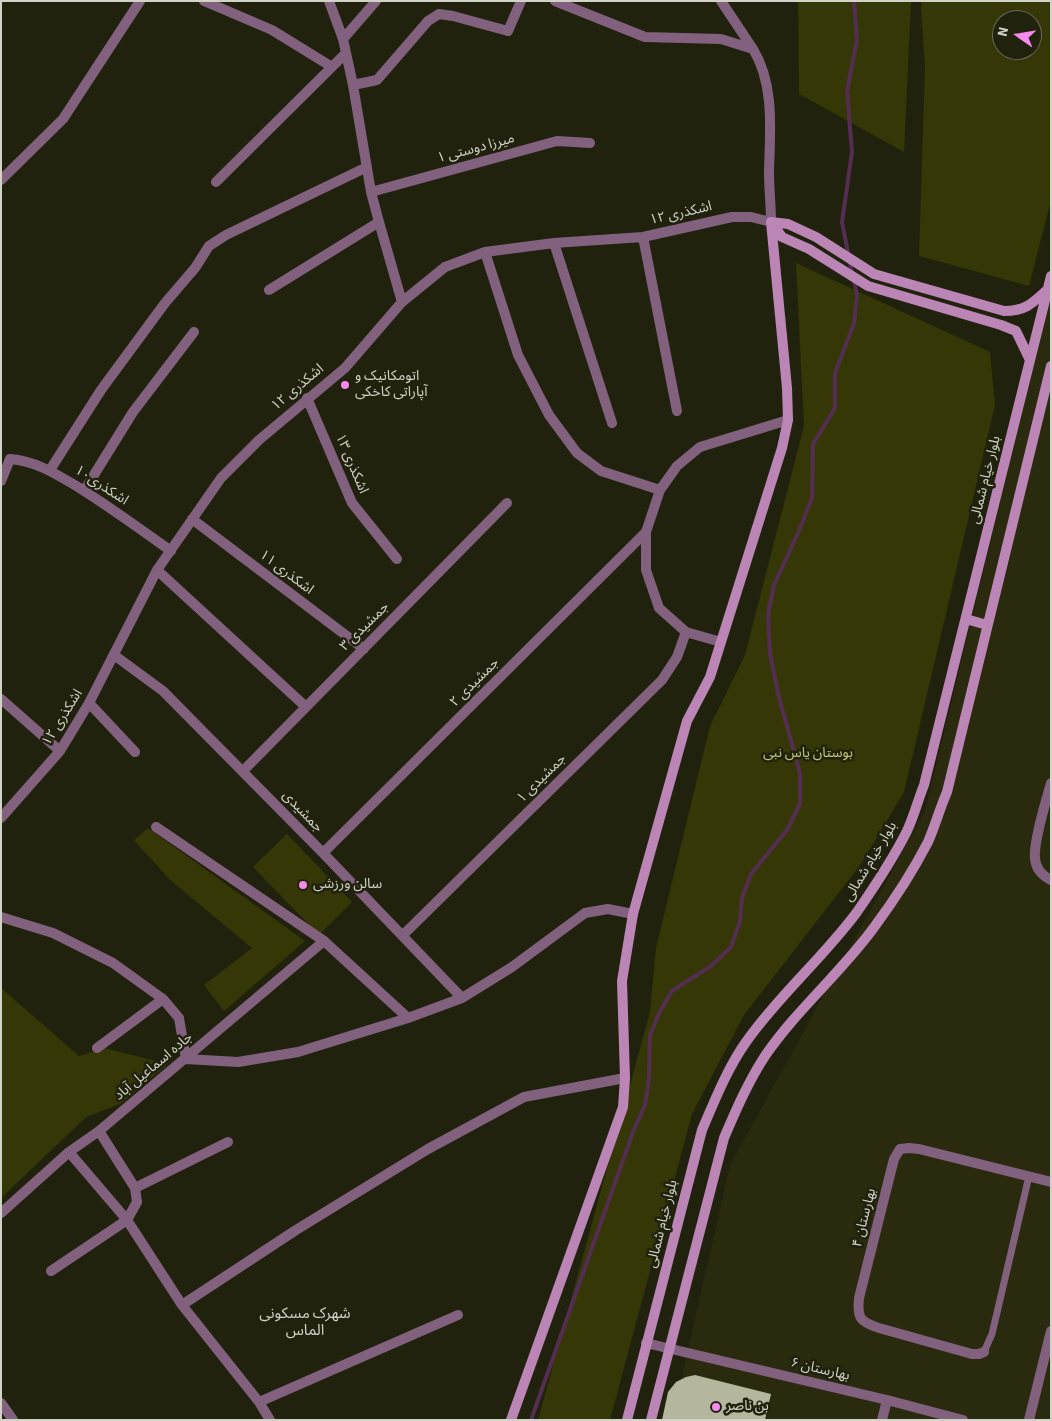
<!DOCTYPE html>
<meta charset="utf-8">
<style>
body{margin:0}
#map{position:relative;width:1052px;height:1421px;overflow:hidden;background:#21220e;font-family:"Source Sans 3",sans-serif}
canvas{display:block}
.frame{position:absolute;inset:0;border:2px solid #d2d3c7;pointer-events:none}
.north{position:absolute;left:992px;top:10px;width:50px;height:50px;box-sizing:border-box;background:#21220e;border:1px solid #686958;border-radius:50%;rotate:283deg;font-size:14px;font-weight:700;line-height:20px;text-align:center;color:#d2d3c7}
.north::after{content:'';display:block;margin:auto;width:18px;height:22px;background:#f589ee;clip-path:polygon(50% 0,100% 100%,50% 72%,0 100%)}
</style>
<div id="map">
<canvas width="1052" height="1421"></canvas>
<div class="frame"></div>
<div class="north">N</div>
</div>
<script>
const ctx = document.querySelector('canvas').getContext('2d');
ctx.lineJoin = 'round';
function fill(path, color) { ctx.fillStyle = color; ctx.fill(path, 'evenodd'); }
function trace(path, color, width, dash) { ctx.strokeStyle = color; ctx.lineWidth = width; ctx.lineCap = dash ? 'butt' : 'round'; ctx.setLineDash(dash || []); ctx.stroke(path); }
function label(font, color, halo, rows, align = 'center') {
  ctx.font = font + ' "Source Sans 3","Noto Sans Arabic",sans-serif'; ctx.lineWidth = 5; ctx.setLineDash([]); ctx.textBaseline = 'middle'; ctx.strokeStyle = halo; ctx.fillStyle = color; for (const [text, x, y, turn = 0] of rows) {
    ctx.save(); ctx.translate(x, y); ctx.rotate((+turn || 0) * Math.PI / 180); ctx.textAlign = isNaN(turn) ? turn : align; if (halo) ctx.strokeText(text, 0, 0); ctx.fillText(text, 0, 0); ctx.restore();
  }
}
fill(new Path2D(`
 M1051,289V1420H672L730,1165L925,811Z`), '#292a0e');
fill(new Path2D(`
 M798,1H911L904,152L799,94Z
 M922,1H1051V200L1029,286L919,256L925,66L921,9ZM1002,20H1032V50H1002Z
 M796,263L990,352L995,405L904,792L861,864L744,1015L692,1114L610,1420H538L650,1012L656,948L710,726L745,655L804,426Z
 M148,828L305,941L224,1011L204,985L252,948L170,880L134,840Z
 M287,834L352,902L319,935L253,867Z
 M1,988L79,1056L104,1048L168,1064L120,1104L86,1117L1,1198Z`), '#363706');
trace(new Path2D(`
 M852,273L842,222L852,152L847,91L857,40L854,1
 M531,1420L633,1132L645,1105L649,1078L650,1035L660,1011L672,991L711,966L731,947L740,921L742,898L751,874L787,830L800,804V773L779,698L770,653L768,614L774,585L798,533L812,498L813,444L835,408V373L854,323L857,295L854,280`), '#542e51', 4);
fill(new Path2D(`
 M695,1375L771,1394L765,1420H662L668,1392L676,1382L686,1377Z`), '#b4b79d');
trace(new Path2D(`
 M984,1352L992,1334L1029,1176`), '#82617f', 7);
trace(new Path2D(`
 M204,1L272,30L332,67
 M329,1L343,39L353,85L371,192L379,222L402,302
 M721,1L753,49
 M343,39L376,1
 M353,85L377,80L428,21L439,14L453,16L508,31L521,1
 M1,180L63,119L140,1
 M216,182L346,53
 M371,192L557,141L590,143
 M643,237L677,411
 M554,243L612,423
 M485,252L518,355L549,415L577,453L601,471L660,490
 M269,290L379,222
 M307,398L352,503L397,559
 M50,470L101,390L165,303L195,268L209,246L226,235L367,167
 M1,481L10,459C36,461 56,474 78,487C110,507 140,529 171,551
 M84,491L133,412L194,332
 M192,519L364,649
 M157,570L306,707
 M721,642L686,632L659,608L646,570V532L660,490L677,466L700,447L788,420
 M114,655L163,691L323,853L462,998
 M1,699L60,751
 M89,703L135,752
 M243,771L507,503
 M1051,783C1046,801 1033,843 1035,859C1036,869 1043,876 1051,880
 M1,818L60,751L89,703L157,570L221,478L259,440L345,368L402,302L445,267L485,252L554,243L643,237L732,217H751L771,222C771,205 769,189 769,172C770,131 775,85 753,49L721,39L645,37L555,1
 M156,827L324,941L408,1018
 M323,853L646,532
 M1,917L53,933L113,963L163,999L179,1018L186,1059L238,1062L298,1052L408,1018L462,998L512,967L585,913L608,909L633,914
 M403,935L662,680L677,657L686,632
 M97,1048L163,999
 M69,1152L127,1220L182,1305L259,1402L270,1420
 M135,1188L228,1142
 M1,1213L69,1152L99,1131L324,941
 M51,1271L127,1220L137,1202L135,1188L99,1131
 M182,1305L296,1230L428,1149L524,1097L625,1078
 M646,1343L887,1400L963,1420
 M984,1352L979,1354H972L879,1328C860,1322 857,1318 859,1298L894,1159L900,1149L909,1148L919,1149L1051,1182
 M259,1402L458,1315
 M1,1403L13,1420
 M882,1420L887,1400
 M1029,1420L1051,1331`), '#82617f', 10);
trace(new Path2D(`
 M771,222L788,224L816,237L874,274L1004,311C1025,311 1032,304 1047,290
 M772,223L782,237L809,249L868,286L1001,325L1016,331L1030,360
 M966,619L987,625
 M511,1420L623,1107L625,1078L622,981L633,914L687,721L710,677L782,448L788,420L787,388L771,222
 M627,1420L702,1130C715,1100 727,1069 746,1042C779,995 823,958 857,912C875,886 893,859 907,831C914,816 918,800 924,785L1051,276
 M651,1420L724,1138C736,1110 748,1082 765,1056C797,1009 842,972 875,926C895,899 913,871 928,842C935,826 940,808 947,792L1051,366`), '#bb86b6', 10);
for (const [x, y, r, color] of [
 [345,385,5,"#f589ee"],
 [303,885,5,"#f589ee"],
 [716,1407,5,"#f589ee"]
]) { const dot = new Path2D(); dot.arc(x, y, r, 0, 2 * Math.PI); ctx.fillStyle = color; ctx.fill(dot); trace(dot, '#21220e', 2); }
label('14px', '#d2d3c7', '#21220e', [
 ["میرزا دوستی ۱",476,149,-15],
 ["اشکذری ۱۲",681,214,-13],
 ["اشکذری ۱۲",298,388,-40],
 ["اشکذری ۱۳",351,464,67],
 ["بلوار خیام شمالی",986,480,-76],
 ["اشکذری۱۰",101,486,33],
 ["اشکذری ۱۱",286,573,37],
 ["جمشیدی ۳",365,627,-45],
 ["جمشیدی ۲",475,683,-45],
 ["اشکذری ۱۲",63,718,-58],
 ["جمشیدی ۱",542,779,-45],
 ["جمشیدی",302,812,46],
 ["بلوار خیام شمالی",871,862,-59],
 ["جاده اسماعیل آباد",154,1067,-40],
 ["بهارستان ۴",865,1218,-76],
 ["بلوار خیام شمالی",663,1224,-76],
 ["بهارستان ۶",820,1370,13]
]);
label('14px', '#d2d3c7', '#21220e', [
 ["اتومکانیک و",355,377],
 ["آپاراتی کاخکی",355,393],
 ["سالن ورزشی",313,885],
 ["بن ناصر",726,1407]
], 'left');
label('14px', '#c2c774', '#21220e', [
 ["بوستان یاس نبی",808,754]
]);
label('15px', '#d2d3c7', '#21220e', [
 ["شهرک مسکونی",305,1315],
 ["الماس",305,1332]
]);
</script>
